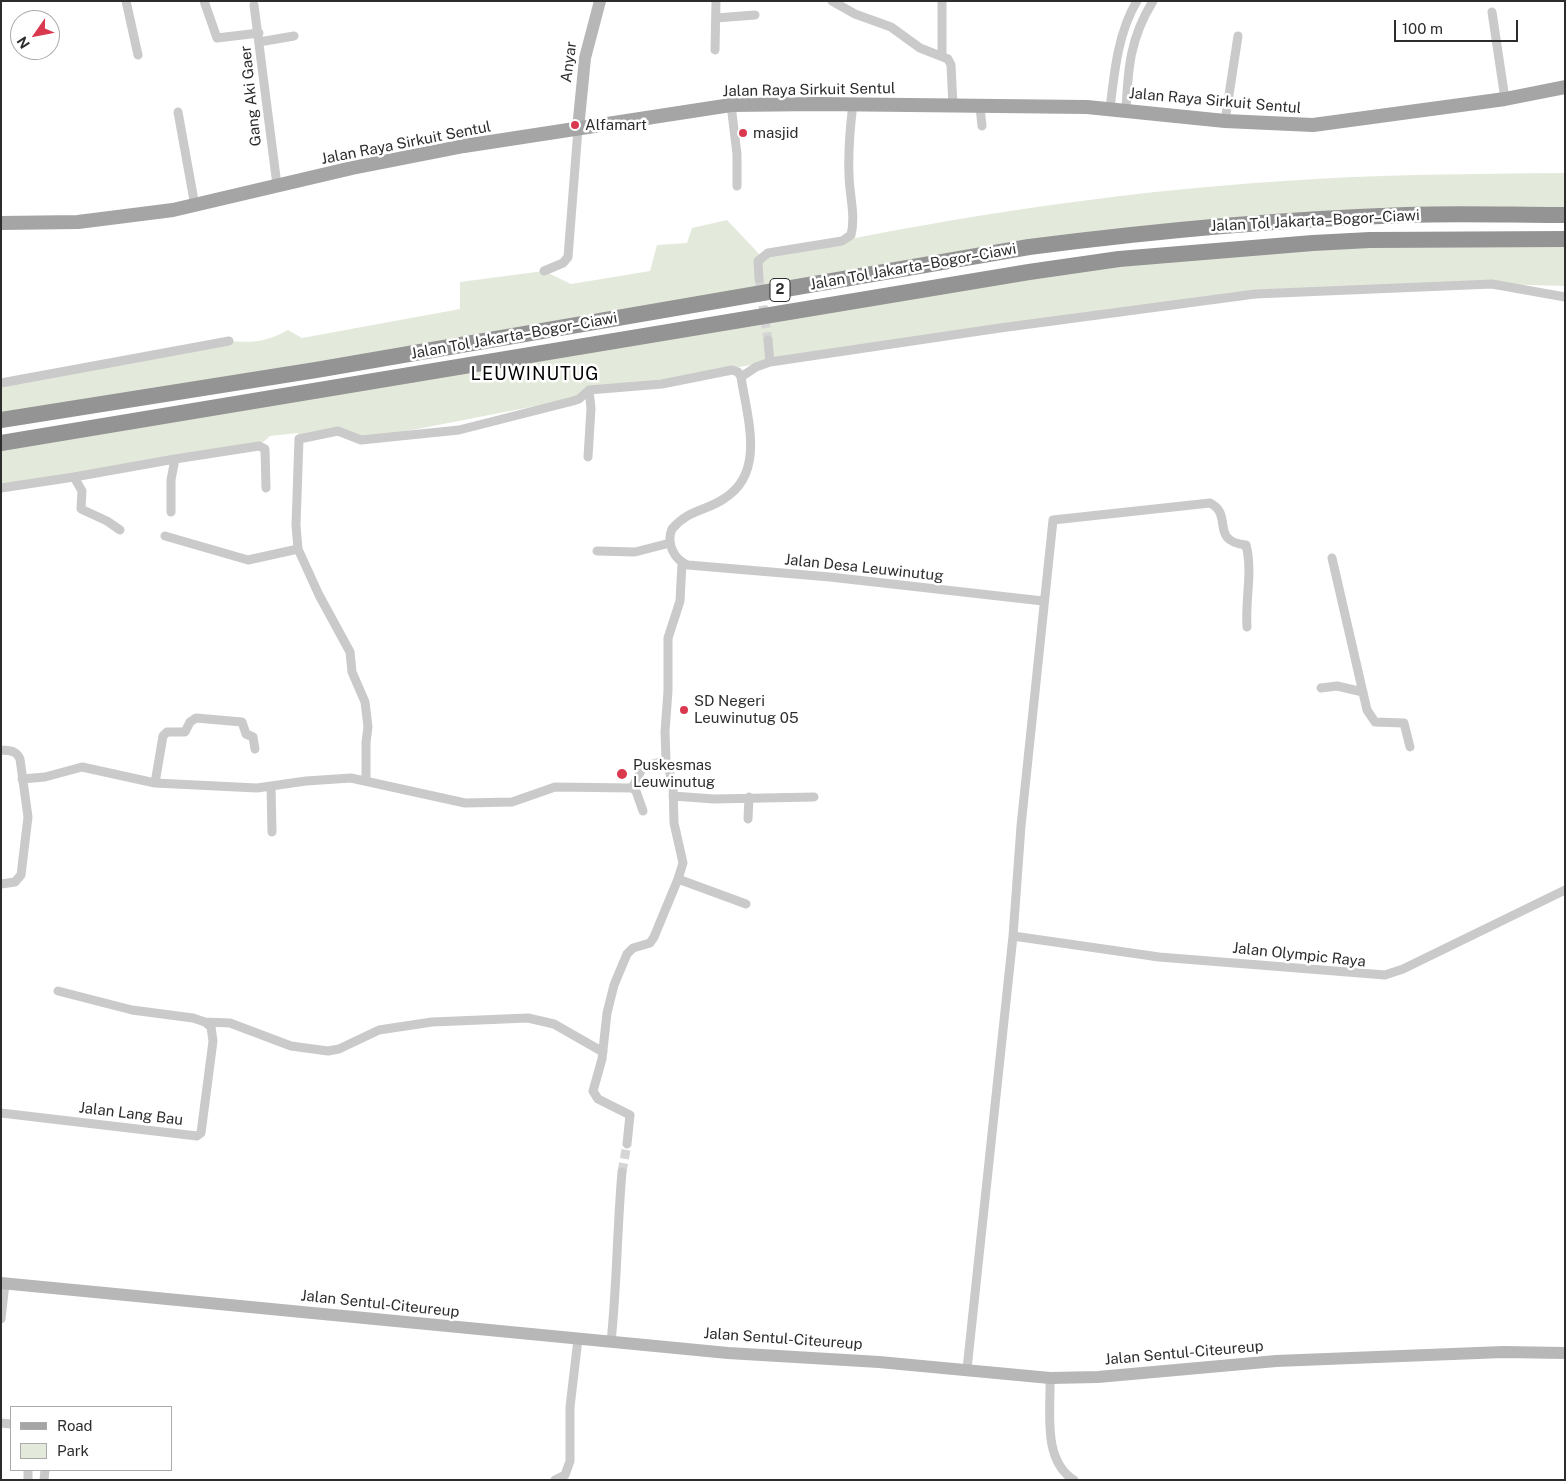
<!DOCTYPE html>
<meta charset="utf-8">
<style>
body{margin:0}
#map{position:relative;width:1566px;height:1481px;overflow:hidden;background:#fff;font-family:"Public Sans",sans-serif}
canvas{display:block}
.frame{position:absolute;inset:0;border:2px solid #2d2d2d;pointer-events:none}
.legend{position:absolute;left:10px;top:1406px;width:162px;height:65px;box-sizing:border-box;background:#fff;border:1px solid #ababab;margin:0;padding:6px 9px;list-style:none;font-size:15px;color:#2d2d2d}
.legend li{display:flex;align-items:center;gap:10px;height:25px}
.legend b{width:25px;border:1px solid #ababab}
.north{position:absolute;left:10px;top:10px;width:50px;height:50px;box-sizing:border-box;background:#fff;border:1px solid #ababab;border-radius:50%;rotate:237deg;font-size:14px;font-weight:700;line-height:20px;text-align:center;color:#2d2d2d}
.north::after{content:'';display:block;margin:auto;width:18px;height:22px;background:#da384e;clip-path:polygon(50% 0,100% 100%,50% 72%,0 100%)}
.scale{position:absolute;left:1394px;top:20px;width:124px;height:22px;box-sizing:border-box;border:2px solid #2d2d2d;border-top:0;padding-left:6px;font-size:15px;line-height:18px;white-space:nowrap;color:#2d2d2d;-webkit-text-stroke:4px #fff;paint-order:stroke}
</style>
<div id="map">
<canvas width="1566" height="1481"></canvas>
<div class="frame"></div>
<ul class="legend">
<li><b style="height:6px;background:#a5a5a5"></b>Road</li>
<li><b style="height:14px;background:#e4eadb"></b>Park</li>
</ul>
<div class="north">N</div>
<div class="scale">100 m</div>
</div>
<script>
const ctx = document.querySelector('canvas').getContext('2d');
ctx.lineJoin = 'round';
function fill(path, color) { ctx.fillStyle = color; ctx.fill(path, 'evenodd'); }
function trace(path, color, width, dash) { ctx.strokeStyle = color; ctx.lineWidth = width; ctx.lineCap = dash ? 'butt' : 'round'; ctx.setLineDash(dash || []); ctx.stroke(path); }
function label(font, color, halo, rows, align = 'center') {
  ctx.font = font + ' "Public Sans",sans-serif'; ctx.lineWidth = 5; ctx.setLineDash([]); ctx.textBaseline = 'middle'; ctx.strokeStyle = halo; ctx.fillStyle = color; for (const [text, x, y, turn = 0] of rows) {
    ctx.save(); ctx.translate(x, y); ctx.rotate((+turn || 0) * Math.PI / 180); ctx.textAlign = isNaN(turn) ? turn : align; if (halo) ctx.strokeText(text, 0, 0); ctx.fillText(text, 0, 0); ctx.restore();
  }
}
fill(new Path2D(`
 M1565,173V215L1113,236L1,420V383L229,341C253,343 266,342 288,330L302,338L460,309V282L544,271L571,284L650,271L657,245L687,243L692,228L727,220L762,257C934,220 1109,192 1284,181C1378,174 1471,174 1565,173Z
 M1565,239V286L1492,284L1246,295L814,354L648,383L589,390L582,397L361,440L345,432L299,439L298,433L270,436L259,446L1,488V443L1175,255Z`), '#e4eadb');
trace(new Path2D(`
 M759,279L768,340
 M622,1172L627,1144`), '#d5d5d5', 9, [9, 4.5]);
trace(new Path2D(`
 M126,1L138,55
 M204,1L217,38L259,33
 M832,1L855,14L891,27L920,48L948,59L951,65L953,106
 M942,1V56
 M254,5L277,185
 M1492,12L1505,99
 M716,18L755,15
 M259,42L294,36
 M715,50L716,1
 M731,105L737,154V186
 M980,107L982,126
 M1110,109C1114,74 1118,32 1137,1
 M1126,110C1128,68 1130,38 1153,1
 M178,112L195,206
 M1225,121L1238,36
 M544,271L563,263L568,257L578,129
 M759,279L758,261L768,253L842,241L851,235C856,215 849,194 849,174C848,150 850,128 853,104
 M770,362L1000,328L1255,294L1492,284L1565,297
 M741,377L756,367L770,362L768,340
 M1,383L229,341
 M588,457L591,408L589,390
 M74,477L175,459
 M1,488L74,477L82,491L81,509L107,521L120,530
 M171,512V480L175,459L259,446L265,449L266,488
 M165,536L248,560L298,549
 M597,551L635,552L670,543
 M1332,558L1367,710L1375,722L1404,723L1410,747
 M1321,688L1337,686L1363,692
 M1,750C10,751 16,750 20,759L28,817L21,875L15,882L1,884
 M22,779L45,777L82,767L155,783L257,788L306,781L351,778L465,803L512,802L555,787L632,788L636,791L643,811
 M366,780V742L368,727L365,702L352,672L350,652L319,595L298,549L296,525L299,439L338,431L361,440L459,430L573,401L579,399L589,390L662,384L732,370L738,372L741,377C747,417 766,472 725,498C707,511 689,509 672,529C666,543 674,560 688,565L830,577L1043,601
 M155,783L163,736L167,732H185L190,722L196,718L242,722L246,734L253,737L255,749
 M271,786L272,832
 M632,788L643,767L666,760
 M673,796L714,799L814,797
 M748,819L749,797
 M678,879L746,904
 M1013,936L1159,957L1385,975L1403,969L1565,890
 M205,1022L230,1023L291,1046L328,1051L339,1049L379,1030L432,1022L528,1018L554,1024L603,1052
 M1,1113L197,1136L201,1133L213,1041L211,1027L205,1022L193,1018L132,1010L58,991
 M627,1144L630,1115L598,1099L593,1091L602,1059L607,1013L614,985L627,954L633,948L650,943L654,937L678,879L683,863L674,823L673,784L666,760L665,732L668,691V638L680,601L682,563
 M1,1319L5,1283
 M611,1342C617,1285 617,1229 622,1172
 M967,1369L1013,936L1021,826L1053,520L1210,503C1234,515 1209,541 1246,545C1253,572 1245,599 1247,627
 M1050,1378C1051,1411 1042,1460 1074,1480
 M1,1423L11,1424
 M28,1480V1470
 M44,1480L45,1470
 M555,1480L565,1475L570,1461V1407L578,1339`), '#cacaca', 9);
trace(new Path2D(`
 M578,129L585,58L600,1
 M1,1283L728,1353L879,1362L1050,1378L1098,1377L1276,1361L1503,1352L1565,1353`), '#b7b7b7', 12);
trace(new Path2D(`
 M1,223L78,222L173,210L352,168L464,146L731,105L820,104L1087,107L1225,121L1313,125L1505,99L1565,87`), '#a5a5a5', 14);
trace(new Path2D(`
 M1,420L316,370L1029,247C1154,231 1280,219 1406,215C1459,213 1512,215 1565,215
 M1,443L1029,272L1119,259L1313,243L1370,240L1565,239`), '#949494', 16);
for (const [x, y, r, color] of [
 [575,125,5,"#da384e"],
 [743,133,5,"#da384e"],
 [684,710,5,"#da384e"],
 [622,774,6,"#da384e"]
]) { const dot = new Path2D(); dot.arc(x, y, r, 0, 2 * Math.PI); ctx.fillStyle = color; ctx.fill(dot); trace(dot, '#fff', 2); }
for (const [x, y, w] of [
 [780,290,20]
]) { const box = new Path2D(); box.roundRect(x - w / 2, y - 11.5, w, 23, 4); ctx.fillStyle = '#fff'; ctx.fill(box); trace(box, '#2d2d2d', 1); }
label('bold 14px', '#2d2d2d', null, [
 ["2",780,290]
]);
label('15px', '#2d2d2d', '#fff', [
 ["Anyar",569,62,-82],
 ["Jalan Raya Sirkuit Sentul",809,90,-1],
 ["Gang Aki Gaer",251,96,-96],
 ["Jalan Raya Sirkuit Sentul",1215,101,5],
 ["Jalan Raya Sirkuit Sentul",406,143,-11],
 ["Jalan Tol Jakarta–Bogor–Ciawi",1315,221,-3],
 ["Jalan Tol Jakarta–Bogor–Ciawi",913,267,-10],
 ["Jalan Tol Jakarta–Bogor–Ciawi",514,336,-10],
 ["Jalan Desa Leuwinutug",864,568,6],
 ["Jalan Olympic Raya",1299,955,6],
 ["Jalan Lang Bau",131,1114,7],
 ["Jalan Sentul-Citeureup",380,1304,6],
 ["Jalan Sentul-Citeureup",783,1339,4],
 ["Jalan Sentul-Citeureup",1184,1353,-5]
]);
label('15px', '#2d2d2d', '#fff', [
 ["Alfamart",585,125],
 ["masjid",753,133],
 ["SD Negeri",694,701],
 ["Leuwinutug 05",694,718],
 ["Puskesmas",633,765],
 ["Leuwinutug",633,782]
], 'left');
ctx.letterSpacing = '1px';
label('18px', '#000', '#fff', [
 ["LEUWINUTUG",535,374]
]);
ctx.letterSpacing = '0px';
</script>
